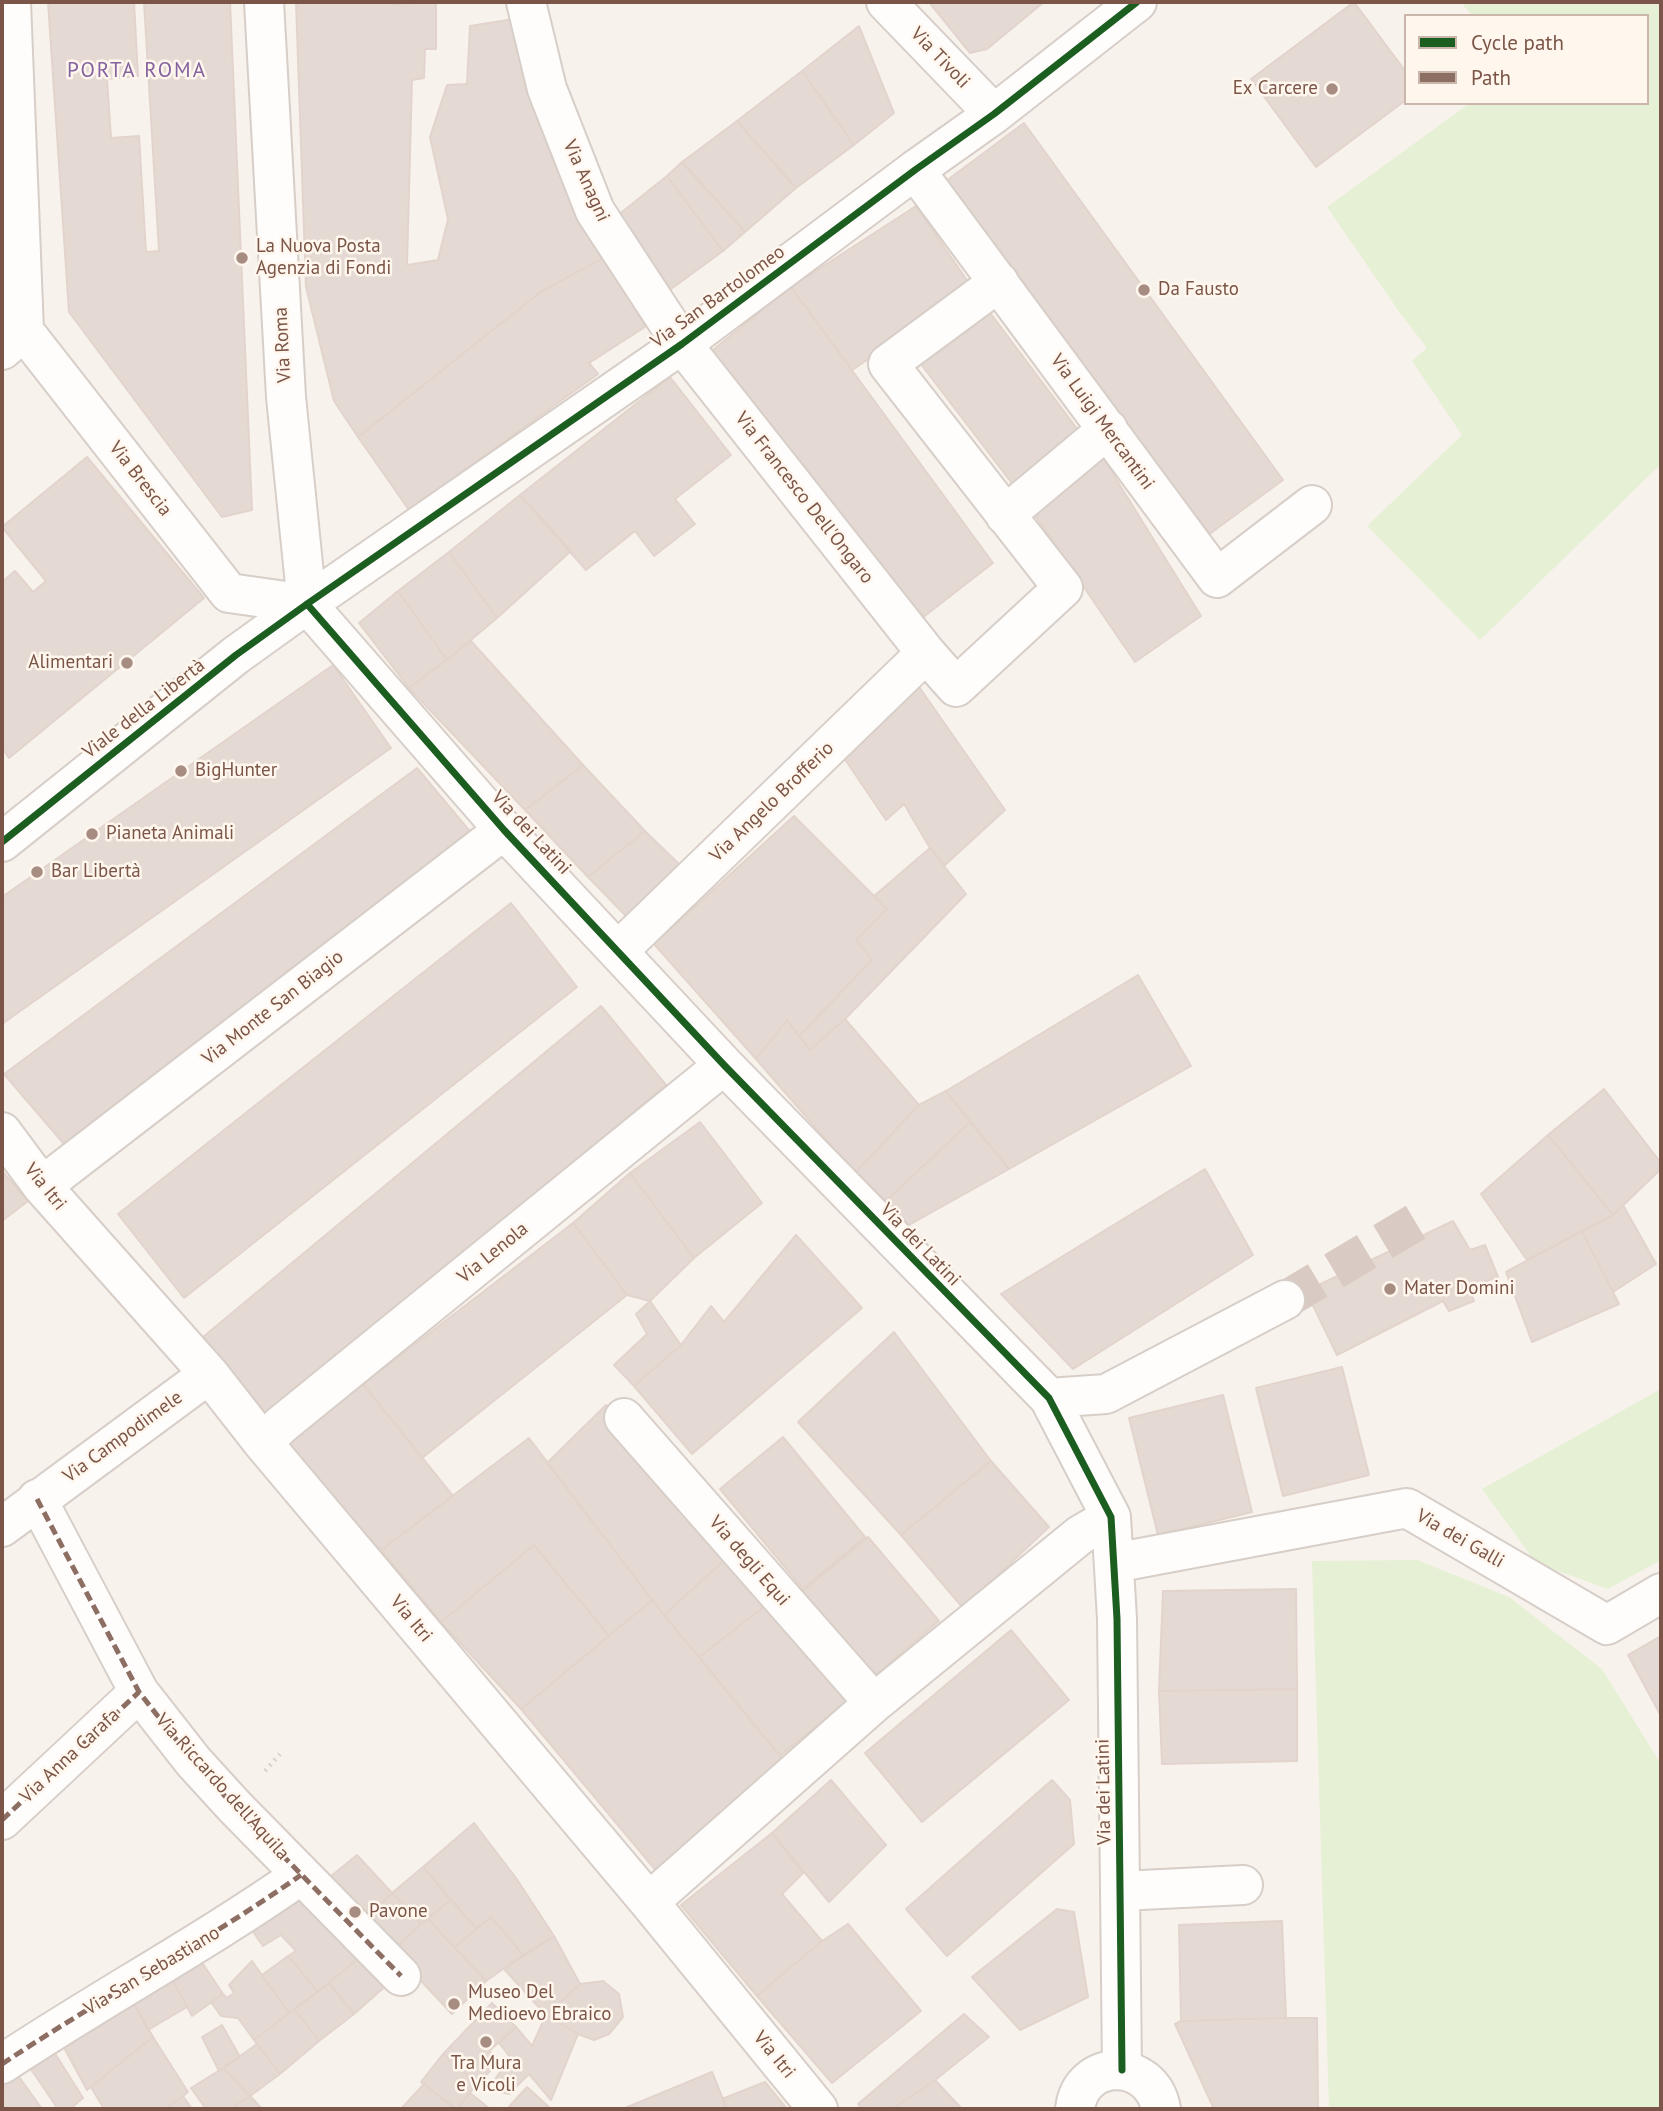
<!DOCTYPE html>
<meta charset="utf-8">
<style>
body{margin:0}
#map{position:relative;width:1663px;height:2111px;overflow:hidden;background:#f8f2ec;font-family:"PT Sans",sans-serif}
canvas{display:block}
.frame{position:absolute;inset:0;border:4px solid #7b5547;pointer-events:none}
.legend{position:absolute;left:1404px;top:14px;width:245px;height:91px;box-sizing:border-box;background:#fff7ee;border:2px solid #cab6ab;margin:0;padding:9px 12px;list-style:none;font-size:21px;color:#7b5547}
.legend li{display:flex;align-items:center;gap:14px;height:35px}
.legend b{width:35px;border:2px solid #cab6ab}
</style>
<div id="map">
<canvas width="1663" height="2111"></canvas>
<div class="frame"></div>
<ul class="legend">
<li><b style="height:9px;background:#1b5e20"></b>Cycle path</li>
<li><b style="height:9px;background:#8d6e63"></b>Path</li>
</ul>
</div>
<script>
const ctx = document.querySelector('canvas').getContext('2d');
ctx.lineJoin = 'round';
function fill(path, color) { ctx.fillStyle = color; ctx.fill(path, 'evenodd'); }
function trace(path, color, width, dash) { ctx.strokeStyle = color; ctx.lineWidth = width; ctx.lineCap = dash ? 'butt' : 'round'; ctx.setLineDash(dash || []); ctx.stroke(path); }
function label(font, color, halo, rows, align = 'center') {
  ctx.font = font + ' "PT Sans",sans-serif'; ctx.lineWidth = 5; ctx.setLineDash([]); ctx.textBaseline = 'middle'; ctx.strokeStyle = halo; ctx.fillStyle = color; for (const [text, x, y, turn = 0] of rows) {
    ctx.save(); ctx.translate(x, y); ctx.rotate((+turn || 0) * Math.PI / 180); ctx.textAlign = isNaN(turn) ? turn : align; if (halo) ctx.strokeText(text, 0, 0); ctx.fillText(text, 0, 0); ctx.restore();
  }
}
fill(new Path2D(`
 M1461,2H1661V464L1480,640L1367,526L1462,435L1412,361L1427,348L1400,313L1327,207L1470,103H1647V16H1472Z
 M1661,1389V1560L1608,1589L1536,1563L1482,1489Z
 M1417,1560L1509,1597L1602,1669L1661,1764V2109H1329L1312,1561Z`), '#e6f0d5');
const building = new Path2D(`
 M48,2H134L138,76L107,79L111,138L139,136L146,252L159,251L144,2H230L252,510L222,517L69,312Z
 M296,2H393V4L436,2V49H425L424,78L412,80L407,265L438,260L448,219L430,137L447,85L467,84L470,26L514,19L607,256L542,291L358,437L334,401L306,287Z
 M929,2H1044L987,49L970,53Z
 M1354,2L1406,72V100L1316,167L1251,79Z
 M859,26L894,113L854,145L802,71Z
 M802,71L854,145L796,188L737,121Z
 M737,121L796,188L745,232L682,162Z
 M1024,123L1283,480L1200,541L942,184Z
 M682,162L745,232L723,251L667,176Z
 M667,176L723,251L671,289L617,216Z
 M916,206L973,289L852,370L791,287Z
 M607,256L645,327L589,363L598,374L409,510L358,437L542,291Z
 M791,287L993,563L917,622L709,353Z
 M985,306L1084,438L1017,490L917,359Z
 M670,377L731,455L675,499L695,524L654,556L635,531L586,570L520,495Z
 M1098,450L1201,616L1135,662L1028,505Z
 M87,457L204,598L9,758L2,748V582L15,571L33,592L46,581L2,527Z
 M520,495L571,551L497,618L449,552Z
 M449,552L497,618L447,660L398,591Z
 M398,591L447,660L409,688L359,623Z
 M471,641L583,765L525,810L409,688Z
 M333,665L391,748L2,1024V897Z
 M917,684L1005,810L945,865L930,848L904,804L886,820L838,749Z
 M583,765L645,831L588,877L525,810Z
 M417,768L478,841L70,1151L4,1074Z
 M794,816L887,909L856,940L872,960L799,1036L787,1020L756,1059L654,944Z
 M645,831L681,866L626,916L588,877Z
 M930,848L966,894L845,1019L810,1050L799,1036L872,960L856,940L887,909L874,896Z
 M511,903L577,987L184,1298L118,1214Z
 M1138,975L1191,1066L1009,1169L946,1091Z
 M601,1006L666,1085L268,1416L203,1337Z
 M845,1019L919,1105L855,1173L756,1059L787,1020L810,1050Z
 M1604,1089L1661,1163V1169L1613,1215L1548,1135Z
 M946,1091L970,1122L886,1201L855,1173L919,1105Z
 M700,1122L762,1203L694,1258L630,1173Z
 M970,1122L1009,1169L909,1225L886,1201Z
 M1548,1135L1613,1215L1527,1260L1481,1194Z
 M1205,1169L1253,1255L1073,1369L1001,1294Z
 M2,1171L28,1201L2,1221Z
 M630,1173L694,1258L650,1301L627,1295L573,1223Z
 M1623,1205L1656,1264L1613,1292L1582,1231L1613,1215Z
 M1453,1221L1470,1250L1485,1245L1498,1277L1469,1287L1474,1301L1449,1311L1443,1301L1337,1355L1306,1291Z
 M573,1223L627,1295L422,1458L363,1384Z
 M1582,1231L1619,1304L1532,1342L1506,1272Z
 M796,1235L862,1308L692,1454L634,1386L681,1345L711,1306L724,1322Z
 M650,1301L681,1345L634,1386L614,1365L647,1334L636,1314Z
 M894,1332L991,1461L901,1535L798,1422Z
 M1342,1367L1369,1475L1283,1496L1256,1388Z
 M363,1384L453,1496L381,1550L283,1448Z
 M1223,1395L1252,1512L1158,1535L1129,1418Z
 M606,1405L730,1555L664,1615L547,1463Z
 M783,1437L865,1537L803,1589L720,1489Z
 M529,1438L652,1600L609,1636L534,1545L441,1622L381,1550Z
 M991,1461L1049,1527L963,1608L901,1535Z
 M868,1537L939,1621L871,1679L798,1595Z
 M534,1545L609,1636L521,1709L441,1622Z
 M730,1555L769,1603L699,1657L664,1615Z
 M1296,1589L1297,1689L1159,1691L1163,1591Z
 M652,1600L788,1766L658,1873L521,1709Z
 M769,1603L847,1701L780,1756L699,1657Z
 M1011,1630L1069,1700L922,1822L865,1753Z
 M1661,1636V1716L1628,1655Z
 M1297,1689V1761L1162,1764L1159,1691Z
 M831,1780L886,1845L829,1902L772,1833Z
 M1052,1780L1070,1800L1074,1844L947,1956L906,1909Z
 M474,1823L516,1878L554,1936L523,1955L491,1917L477,1929L423,1867Z
 M772,1833L803,1873L782,1894L822,1941L757,1996L681,1905Z
 M357,1855L392,1893L365,1919L325,1881Z
 M423,1867L451,1900L421,1924L392,1893Z
 M304,1890L364,1953L318,1992L288,1956L296,1951L281,1935L263,1946L249,1926Z
 M392,1893L421,1924L393,1951L365,1919Z
 M451,1900L477,1929L454,1947L427,1918Z
 M1057,1909L1074,1912L1088,1997L1020,2030L972,1977Z
 M491,1917L523,1955L486,1981L454,1947Z
 M427,1918L486,1981L452,2014L393,1951Z
 M1282,1921L1286,2018L1181,2021L1179,1925Z
 M848,1924L921,2011L832,2083L757,1996L822,1941Z
 M554,1936L580,1984L546,2015L504,1969Z
 M364,1953L389,1983L354,2014L329,1983Z
 M197,1955L223,1994L192,2016L168,1972Z
 M288,1956L318,1992L289,2013L262,1975Z
 M252,1961L289,2013L254,2040L238,2018L221,2016L211,2002L223,1994L227,1998L234,1993L229,1985Z
 M168,1972L187,2007L148,2030L128,1993Z
 M603,1981L619,1994L623,2017L609,2034L594,2040L578,2034L546,2015L580,1984Z
 M329,1983L354,2014L319,2041L294,2009Z
 M128,1993L153,2037L87,2090L56,2033Z
 M492,2003L516,2027L489,2051L500,2061L477,2084L443,2054Z
 M294,2009L319,2041L280,2074L254,2040Z
 M964,2014L989,2037L935,2080L892,2109H861L858,2104Z
 M546,2015L578,2034L551,2100L529,2074L509,2094L496,2091L494,2081L510,2057L499,2043L516,2027L532,2046Z
 M1286,2018H1317L1318,2109H1214L1175,2024L1181,2021Z
 M222,2025L240,2057L219,2071L202,2037Z
 M153,2037L188,2092L166,2109H104L91,2087Z
 M49,2044L83,2098L70,2109H58L24,2059Z
 M257,2044L280,2074L250,2096L223,2068Z
 M443,2054L477,2084L457,2109L421,2082Z
 M12,2067L42,2109H2V2074Z
 M223,2068L250,2096L231,2109H206L191,2088Z
 M712,2072L727,2109H626L625,2108Z
 M935,2080L962,2109H892Z
 M765,2082L787,2109H727L722,2099Z
 M424,2084L455,2109H401Z
 M527,2087L549,2107L548,2109H507Z
 M470,2093L490,2109H457Z
 M183,2096L192,2109H166Z
 M250,2096L262,2109H231Z`);
fill(building, '#e5dad3');
trace(building, '#e2d4cd', 2);
trace(new Path2D(`
 M1285,1300L1431,1213`), '#d9cbc3', 38, [38, 19]);
const minor = new Path2D(`
 M264,2L286,397L307,604
 M526,2L547,89L595,211L682,344L926,653L956,687L1063,588L888,364L999,282
 M886,2L994,114
 M915,170L1217,578L1312,505
 M2,303L229,593L307,604
 M2,350L24,331L11,2
 M1005,515L1108,429
 M307,604L504,830L724,1065L1049,1398L1111,1517L1117,1619L1122,2070
 M2,842L236,655L307,604L682,344L915,170L994,114L1137,2
 M618,951L926,653
 M2,1132L42,1186L209,1374L263,1443L649,1902L818,2109
 M42,1186L504,830
 M1049,1398L1106,1394L1285,1300
 M624,1418L874,1703
 M263,1443L281,1425L724,1065
 M37,1499L139,1692L193,1761L234,1806L401,1976
 M2,1527L209,1374
 M1114,1563L1407,1508L1607,1625L1661,1593
 M2,1820L139,1692
 M1121,1891L1243,1885
 M649,1902L874,1703L1080,1535L1111,1517
 M2,2064C100,1999 204,1943 301,1875
 M1075,2109C1081,2057 1152,2058 1161,2109`);
trace(minor, '#d7cec8', 42);
trace(new Path2D(`
 M265,1771L280,1754`), '#dcd1cd', 4.5, [2, 5]);
trace(minor, '#fefdfc', 38);
trace(new Path2D(`
 M37,1499L139,1692L193,1761L234,1806L401,1976
 M2,1820L139,1692
 M2,2064C100,1999 204,1943 301,1875`), '#8d6e63', 5, [10, 5]);
trace(new Path2D(`
 M307,604L504,830L724,1065L1049,1398L1111,1517L1117,1619L1122,2070
 M2,842L236,655L307,604L682,344L915,170L994,114L1137,2`), '#1b5e20', 7);
for (const [x, y, r, color] of [
 [1332,89,7,"#a78c81"],
 [242,258,7,"#a78c81"],
 [1144,290,7,"#a78c81"],
 [127,663,7,"#a78c81"],
 [181,771,7,"#a78c81"],
 [92,834,7,"#a78c81"],
 [37,872,7,"#a78c81"],
 [1390,1289,7,"#a78c81"],
 [355,1912,7,"#a78c81"],
 [454,2004,7,"#a78c81"],
 [486,2042,7,"#a78c81"]
]) { const dot = new Path2D(); dot.arc(x, y, r, 0, 2 * Math.PI); ctx.fillStyle = color; ctx.fill(dot); trace(dot, '#fff7ee', 2.5); }
label('19px', '#7b5547', '#fff7ee', [
 ["Via Tivoli",940,58,46],
 ["Via Anagni",586,181,66],
 ["Via San Bartolomeo",718,297,-36],
 ["Via Roma",283,345,-93],
 ["Via Luigi Mercantini",1102,422,54],
 ["Via Brescia",140,479,52],
 ["Via Francesco Dell'Ongaro",804,498,52],
 ["Viale della Libertà",144,709,-38],
 ["Via Angelo Brofferio",772,802,-44],
 ["Via dei Latini",531,833,47],
 ["Via Monte San Biagio",273,1008,-38],
 ["Via Itri",45,1187,51],
 ["Via dei Latini",920,1245,46],
 ["Via Lenola",493,1253,-39],
 ["Via Campodimele",123,1437,-36],
 ["Via dei Galli",1460,1539,30],
 ["Via degli Equi",749,1561,49],
 ["Via Itri",411,1619,50],
 ["Via Anna Carafa",70,1756,-43],
 ["Via Riccardo dell'Aquila",222,1787,48],
 ["Via dei Latini",1104,1792,-91],
 ["Via San Sebastiano",152,1971,-31],
 ["Via Itri",774,2055,51]
]);
label('19px', '#7b5547', '#fff7ee', [
 ["Ex Carcere",1318,89,"right"],
 ["La Nuova Posta",256,247],
 ["Agenzia di Fondi",256,269],
 ["Da Fausto",1158,290],
 ["Alimentari",113,663,"right"],
 ["BigHunter",195,771],
 ["Pianeta Animali",106,834],
 ["Bar Libertà",51,872],
 ["Mater Domini",1404,1289],
 ["Pavone",369,1912],
 ["Museo Del",468,1993],
 ["Medioevo Ebraico",468,2015],
 ["Tra Mura",486,2064,"center"],
 ["e Vicoli",486,2086,"center"]
], 'left');
ctx.letterSpacing = '2px';
label('21px', '#85639f', '#fff7ee', [
 ["PORTA ROMA",137,71]
]);
ctx.letterSpacing = '0px';
</script>
